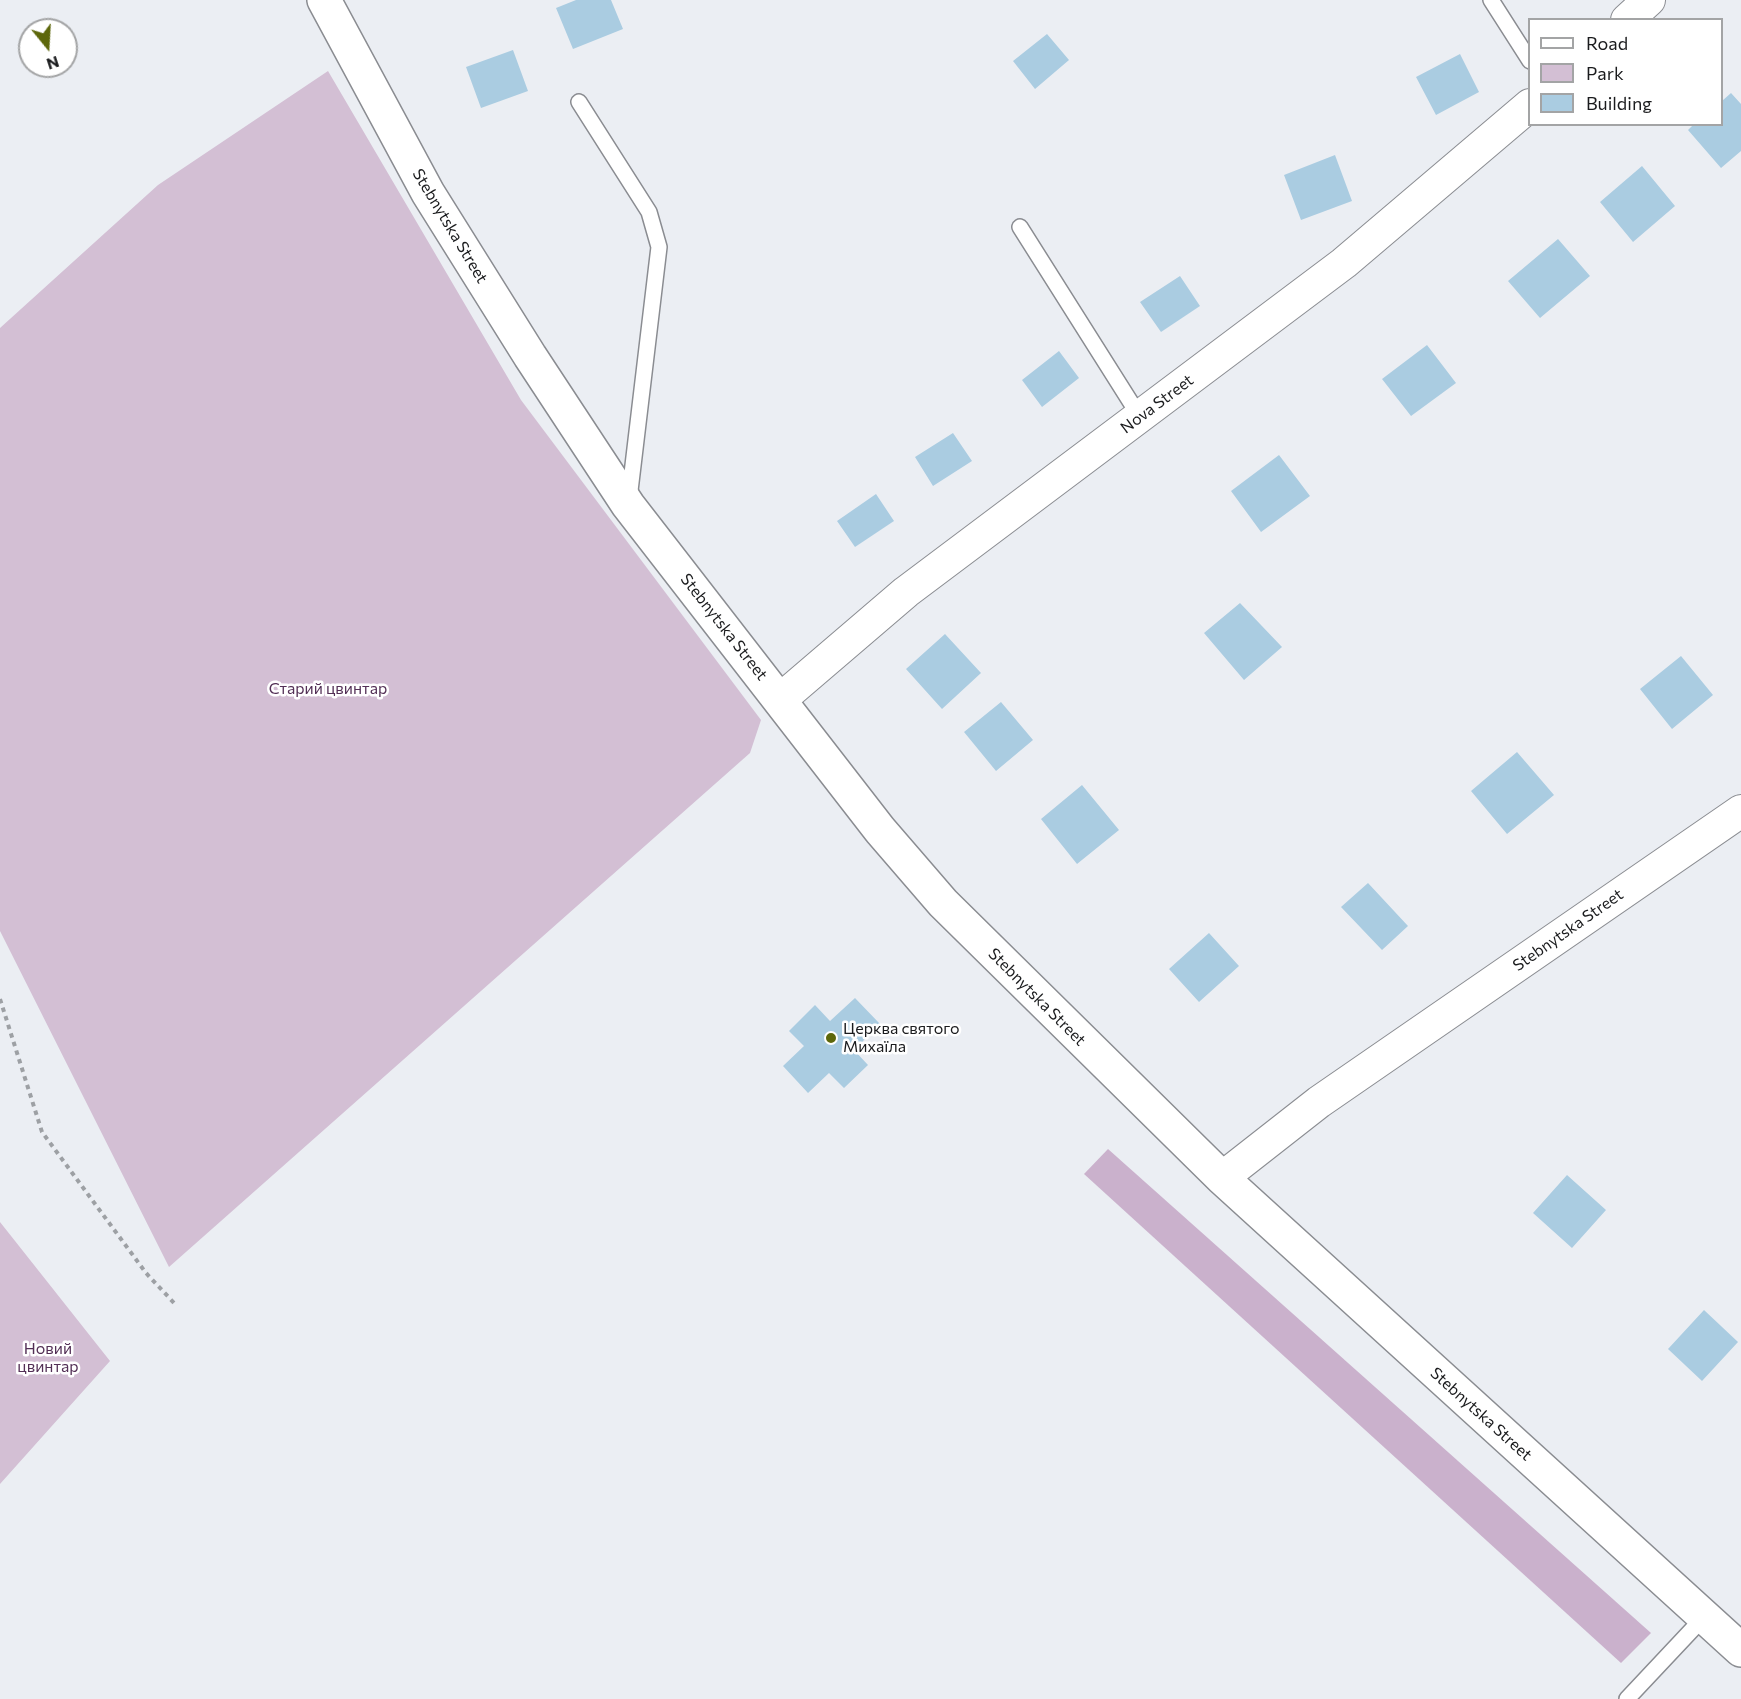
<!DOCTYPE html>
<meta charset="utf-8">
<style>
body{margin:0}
#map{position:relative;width:1741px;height:1699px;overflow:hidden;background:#ebeef3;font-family:Commissioner,sans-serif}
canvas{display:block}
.legend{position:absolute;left:1528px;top:18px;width:195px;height:108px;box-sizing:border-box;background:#fff;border:2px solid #a3a4a5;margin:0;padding:8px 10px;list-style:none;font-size:18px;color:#1a1b1d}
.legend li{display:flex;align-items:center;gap:12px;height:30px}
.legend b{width:30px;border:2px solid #a3a4a5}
.north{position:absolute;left:18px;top:18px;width:60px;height:60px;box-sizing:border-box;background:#fff;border:2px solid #a3a4a5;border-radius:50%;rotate:162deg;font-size:16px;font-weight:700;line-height:24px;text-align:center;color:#1a1b1d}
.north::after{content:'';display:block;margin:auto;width:21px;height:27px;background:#5d670b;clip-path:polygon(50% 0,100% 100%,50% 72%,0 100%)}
</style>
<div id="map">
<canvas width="1741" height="1699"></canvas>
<ul class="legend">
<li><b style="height:8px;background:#fff"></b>Road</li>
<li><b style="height:16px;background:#d3bfd4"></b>Park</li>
<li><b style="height:16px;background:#aacce1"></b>Building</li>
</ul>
<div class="north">N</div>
</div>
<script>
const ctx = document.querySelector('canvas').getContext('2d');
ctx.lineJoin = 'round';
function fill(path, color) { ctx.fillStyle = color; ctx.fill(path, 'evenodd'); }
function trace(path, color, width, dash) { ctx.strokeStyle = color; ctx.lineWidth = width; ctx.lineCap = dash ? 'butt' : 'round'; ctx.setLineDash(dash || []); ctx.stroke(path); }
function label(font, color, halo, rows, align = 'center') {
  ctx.font = font + ' Commissioner,sans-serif'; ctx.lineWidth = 5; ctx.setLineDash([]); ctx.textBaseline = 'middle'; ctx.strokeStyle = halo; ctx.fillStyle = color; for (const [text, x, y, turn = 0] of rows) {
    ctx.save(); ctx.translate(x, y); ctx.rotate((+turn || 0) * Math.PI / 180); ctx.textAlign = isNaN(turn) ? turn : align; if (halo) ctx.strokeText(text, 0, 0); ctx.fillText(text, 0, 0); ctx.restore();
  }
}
fill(new Path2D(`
 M328,71L521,400L761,720L750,753L169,1267L0,931V328L158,185Z
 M0,1222L110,1361L0,1484Z`), '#d3bfd4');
fill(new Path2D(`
 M1108,1149L1651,1633L1621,1663L1084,1174Z`), '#cab1cc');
fill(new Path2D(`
 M576,0H611L623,29L573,49L556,8Z
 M1047,34L1069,60L1035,89L1013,61Z
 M513,50L528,91L481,108L466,67Z
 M1460,54L1479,92L1436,115L1416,77Z
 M1731,93L1741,104V151L1721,168L1688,130L1694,124H1722V101Z
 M1335,155L1352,201L1301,220L1284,175Z
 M1642,166L1675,206L1633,242L1600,202Z
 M1558,239L1590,276L1540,318L1508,281Z
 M1180,276L1200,306L1161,332L1140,302Z
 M1427,345L1456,383L1411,416L1382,379Z
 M1059,351L1079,378L1042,407L1022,380Z
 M953,433L972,461L933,486L915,457Z
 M1279,455L1310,496L1261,532L1231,491Z
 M876,494L894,521L855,547L837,521Z
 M1240,603L1282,647L1244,680L1204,633Z
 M945,634L981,673L942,709L906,669Z
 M1681,656L1713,695L1672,729L1640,689Z
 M1001,702L1033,740L996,771L964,732Z
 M1517,752L1554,795L1507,834L1471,791Z
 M1082,785L1119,830L1077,864L1041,819Z
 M1368,883L1408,926L1382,950L1341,907Z
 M1209,933L1239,966L1199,1002L1169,969Z
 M855,998L880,1024L854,1050L868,1065L844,1088L829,1073L808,1093L783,1066L804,1046L789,1031L815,1005L830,1021Z
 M1567,1175L1606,1210L1572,1248L1533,1213Z
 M1704,1310L1738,1342L1702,1381L1668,1349Z`), '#aacce1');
const lane = new Path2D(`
 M1491,0L1530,61
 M579,102L649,212L659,247L629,499
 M1020,227L1140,417
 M1627,1699L1704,1617`);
const street = new Path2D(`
 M1627,20L1649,0
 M781,699L906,592L1344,263L1530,105
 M1222,1178L1319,1102L1741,811`);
const secondary = new Path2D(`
 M324,0L428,193L530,356L628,505L880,830L943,903L1222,1178L1741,1650`);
trace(lane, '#8a8c91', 18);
trace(street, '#8a8c91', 34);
trace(secondary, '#8a8c91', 36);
trace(new Path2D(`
 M0,999L42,1132L146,1273L175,1304`), '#9da0a4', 4, [4.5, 4.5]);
trace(lane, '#fff', 15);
trace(street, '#fff', 32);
trace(secondary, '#fff', 33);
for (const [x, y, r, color] of [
 [831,1038,6,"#5d670b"]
]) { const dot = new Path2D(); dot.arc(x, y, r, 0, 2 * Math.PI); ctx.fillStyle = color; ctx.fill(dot); trace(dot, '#fff', 2); }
label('16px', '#1a1b1d', '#fff', [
 ["Stebnytska Street",450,226,59],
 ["Nova Street",1157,404,-37],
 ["Stebnytska Street",724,627,52],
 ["Stebnytska Street",1568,930,-35],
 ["Stebnytska Street",1037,997,45],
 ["Stebnytska Street",1481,1414,42]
]);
label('16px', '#533056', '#fff', [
 ["Старий цвинтар",328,689],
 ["Новий",48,1349],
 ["цвинтар",48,1367]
]);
label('16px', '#1a1b1d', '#fff', [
 ["Церква святого",843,1029],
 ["Михаїла",843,1047]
], 'left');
</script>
